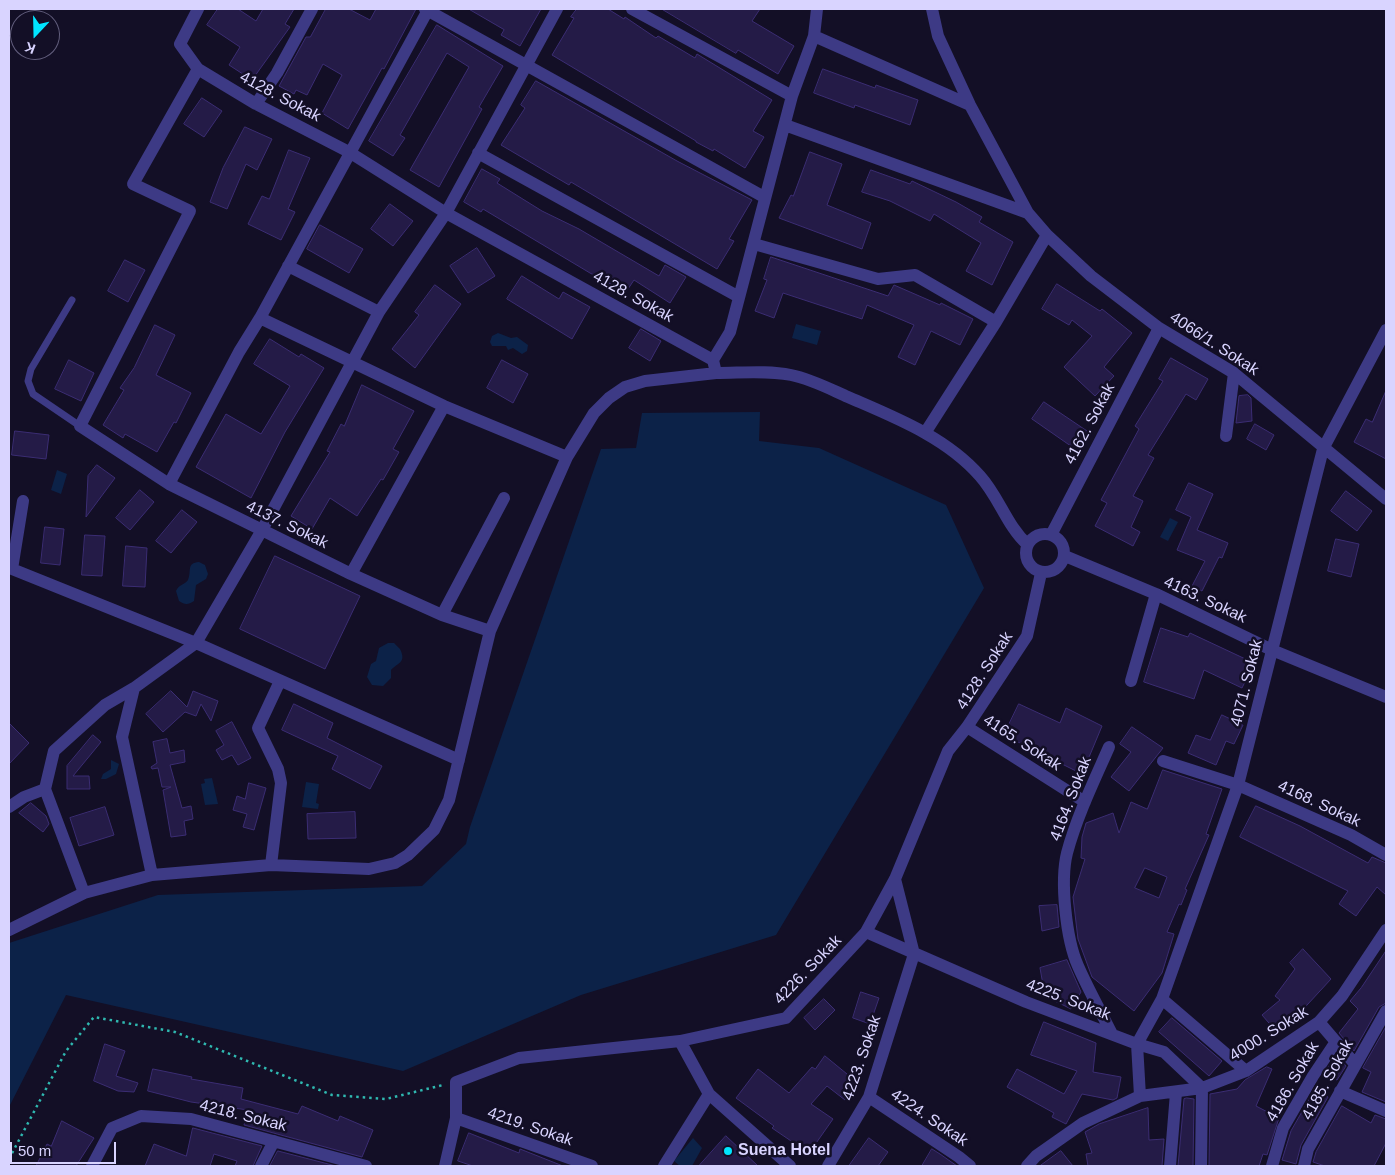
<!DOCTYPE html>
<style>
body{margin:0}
#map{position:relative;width:1395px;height:1175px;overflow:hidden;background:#130f26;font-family:Arial,sans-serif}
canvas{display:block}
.frame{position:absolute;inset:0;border:10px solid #d9d4ff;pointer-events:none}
.north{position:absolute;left:10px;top:10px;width:50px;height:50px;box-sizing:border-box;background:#130f26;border:1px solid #625e7d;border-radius:50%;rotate:201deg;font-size:14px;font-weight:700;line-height:20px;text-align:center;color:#d9d4ff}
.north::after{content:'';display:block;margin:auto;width:18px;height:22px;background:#00e5ff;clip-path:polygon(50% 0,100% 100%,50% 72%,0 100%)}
.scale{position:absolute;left:10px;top:1142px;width:106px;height:22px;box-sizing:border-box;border:2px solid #d9d4ff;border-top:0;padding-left:6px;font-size:15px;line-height:18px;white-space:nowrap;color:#d9d4ff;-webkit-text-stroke:4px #130f26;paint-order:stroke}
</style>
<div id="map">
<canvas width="1395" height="1175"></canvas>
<div class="frame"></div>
<div class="north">K</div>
<div class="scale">50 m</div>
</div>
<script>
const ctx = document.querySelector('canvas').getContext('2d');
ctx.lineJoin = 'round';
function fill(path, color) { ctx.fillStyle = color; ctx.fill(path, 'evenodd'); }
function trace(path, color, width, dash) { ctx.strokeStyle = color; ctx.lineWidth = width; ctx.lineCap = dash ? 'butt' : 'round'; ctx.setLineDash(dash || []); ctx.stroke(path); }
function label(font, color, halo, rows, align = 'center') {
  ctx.font = font + ' Arial,sans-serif'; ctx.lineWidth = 5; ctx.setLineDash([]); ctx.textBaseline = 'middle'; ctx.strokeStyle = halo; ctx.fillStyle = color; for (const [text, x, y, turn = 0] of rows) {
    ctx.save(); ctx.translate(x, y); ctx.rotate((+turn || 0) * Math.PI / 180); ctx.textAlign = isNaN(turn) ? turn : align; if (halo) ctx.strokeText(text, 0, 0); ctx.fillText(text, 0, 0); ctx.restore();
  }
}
fill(new Path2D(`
 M796,324L821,331L817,345L792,338Z
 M498,333L511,338L517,337L528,345L527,351L522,354L513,348L508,350L506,346H492L490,342L492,336Z
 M760,412L759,441L819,448L946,505L984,588L776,935L581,995L403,1071L66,995L9,1107V943L158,895L422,886L466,844L470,827L601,449L636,448L642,413Z
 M57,470L67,474L61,494L51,490Z
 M1170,518L1178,522L1168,541L1160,537Z
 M199,562L205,565L208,574L206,579L196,585L194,601C188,605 185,605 179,601L176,591C179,584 185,585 188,580C192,571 186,563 199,562Z
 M388,643H394L400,649C407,663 397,663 391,670V678L383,686L372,685L367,677L371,664L376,661L379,648Z
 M111,760L119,764L116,774L106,779H101L103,774L111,769Z
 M212,778L218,804L205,805L201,784L205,783L204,779Z
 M306,782L319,784L316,803L319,804L318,809L302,807Z
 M693,1138L702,1148L692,1166H680L674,1161Z`), '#0c2248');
const building = new Path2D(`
 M218,9H238L256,21L263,9H294L285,24L290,27L252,80L229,65L240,47L207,25Z
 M326,9H349L370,20L376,9H416L384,69L382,68L348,129L322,113L342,75L323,64L307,95L296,90L294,94L279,86L306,37H310Z
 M469,9H541L520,46L501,35L504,30Z
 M577,9H608L624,19L625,17L656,38L658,36L695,58L697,54L772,100L753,131L764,137L745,168L714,149L713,151L696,142V141L552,55L574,18L571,17Z
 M662,9H760L752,21L794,46L778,74L738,50L736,53Z
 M437,25L503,66L479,107L482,109L439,187L410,170L469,67L447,53L400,135L405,138L393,156L369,141Z
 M823,69L875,88L876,85L918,100L910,125L855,105L854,108L814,93Z
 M536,81L677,161L752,200L729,239L734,241L717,269L571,182L569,185L501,145L525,108L521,105Z
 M202,98L222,111L204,137L184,124Z
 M245,127L272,139L257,170L246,164L227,209L210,202L223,168Z
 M289,150L310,158L288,209L295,212L281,240L248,224L262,196L269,199Z
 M810,152L842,164L827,205L871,223L862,249L779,218L791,195L793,196Z
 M482,169L500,179L497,183L542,211L579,229L659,276L665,265L686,277L670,303L634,280L626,292L590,273L483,209L481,212L464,202Z
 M871,170L910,184L912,181L956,202L982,217L979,222L1013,242L992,285L966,271L981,243L934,214L930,221L890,201L862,192Z
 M390,204L413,221L393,246L371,229Z
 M320,225L363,249L349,273L307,249Z
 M477,248L495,276L468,293L450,266Z
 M771,257L888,296L894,285L940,305L941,303L973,319L960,345L931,331L915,365L898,357L914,325L867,305L862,319L783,293L774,318L755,311L767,280L764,279Z
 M125,260L145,270L128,302L108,291Z
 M522,276L559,299L563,292L590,307L572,339L507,299Z
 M1057,284L1100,311L1102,309L1132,333L1104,367L1114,376L1095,396L1064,367L1092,336L1072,320L1069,325L1042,309Z
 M435,285L461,304L415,368L392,349L419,315L415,312Z
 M155,325L175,335L156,375L191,393L176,423L174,422L157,452L125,434L123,438L103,425L124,390L120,388L134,368Z
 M641,329L661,341L650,361L629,348Z
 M270,339L299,357L301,354L324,368L285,432L251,498L196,467L226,414L261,434L290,386L254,364Z
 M1171,358L1208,379L1196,400L1186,394L1148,455L1154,458L1133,496L1143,501L1131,527L1140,532L1133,546L1095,526L1107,503L1101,500L1139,429L1135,426L1163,381L1159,379Z
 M69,360L94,373L81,401L55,389Z
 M502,360L528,374L513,403L487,388Z
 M362,385L414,411L393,449L399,452L383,480L381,479L357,516L330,498L312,529L291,516L330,452L327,451L341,424L344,426Z
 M1386,391V459L1354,442L1366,419L1372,422Z
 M1248,395L1251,398L1252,421L1236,423L1239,396Z
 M1044,402L1090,433L1078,451L1032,419Z
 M1255,424L1274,435L1266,450L1247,439Z
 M15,431L49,435L46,459L12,455Z
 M97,465L115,478L86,517L88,476Z
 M1189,483L1213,494L1197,530L1228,543L1222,558L1219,557L1202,591L1192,586L1205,561L1177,550L1191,517L1176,510Z
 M140,490L154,502L130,530L116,518Z
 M1346,491L1372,511L1357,531L1331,511Z
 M182,510L197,522L171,553L156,541Z
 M45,527L64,529L60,565L41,563Z
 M85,535L105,536L102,576L82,575Z
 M1336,539L1359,544L1351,577L1328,571Z
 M126,546L147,548L145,587L123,586Z
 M275,556L360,596L325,669L240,629Z
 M1161,628L1188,637L1190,633L1254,663L1242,688L1204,670L1194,699L1144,682Z
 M171,691L187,707L193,691L218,701L211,721L201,704L196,716L185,712L163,732L146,714Z
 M294,704L333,723L327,738L382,766L370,789L332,769L338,756L282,730Z
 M1019,704L1060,723L1066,708L1102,726L1082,774L1004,735Z
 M1222,715L1243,725L1234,744L1226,741L1216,765L1188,753L1196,735L1210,740Z
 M232,722L251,758L238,765L232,755L222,760L216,750L224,745L216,731Z
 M9,723L29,743L9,764Z
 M1132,727L1163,748L1129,791L1111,777L1131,752L1120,744Z
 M93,735L101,742L73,776H89L90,789H67V766Z
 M167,739L170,753L184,750L185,762L170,765L182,808L191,806L193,819L184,821L186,835L171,837L163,790L171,787H162L158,768L152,769L151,767L157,763L153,742Z
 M1163,770L1222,789L1206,834L1209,835L1185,889L1187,890L1181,905L1179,904L1167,932L1174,934L1162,973L1134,1011L1092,977L1078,939L1073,897L1085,859L1081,858L1082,837L1086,823L1113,813L1119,833L1131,802L1147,809ZM1145,868L1167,877L1159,898L1135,888Z
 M249,783L266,788L254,830L243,827L247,814L233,810L237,796L245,799Z
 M31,803L46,816L49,824L43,832L19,813Z
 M1256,806L1300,826L1368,863L1372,857L1386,863V895L1377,887L1356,916L1339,904L1348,891L1240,837Z
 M105,807L114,835L79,846L70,818Z
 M355,812L356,838L308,839L307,814Z
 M1057,905L1059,927L1042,931L1039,906Z
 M1303,949L1331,979L1296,1017L1294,1015L1275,1030L1262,1015L1280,1000L1275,996L1295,969L1290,963Z
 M1386,951V1003L1379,1007L1354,1051L1339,1033L1358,1009L1350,1001L1361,988Z
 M1067,960L1081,992L1071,1009L1045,996L1040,968Z
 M861,992L879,998L870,1024L853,1018Z
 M824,999L835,1010L815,1030L804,1018Z
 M1172,1018L1222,1061L1209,1076L1159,1032Z
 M1044,1022L1096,1043L1093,1072L1121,1077L1117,1098L1113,1100L1082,1094L1066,1124L1052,1117L1054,1113L1007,1087L1017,1069L1064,1094L1077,1071L1031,1055Z
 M1386,1027V1102L1362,1092L1371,1072L1363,1068Z
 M105,1044L125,1051L116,1076L138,1083L134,1092L118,1091L94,1081Z
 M1337,1055L1346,1066L1337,1080L1324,1074Z
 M825,1056L858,1083L845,1100L827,1086L811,1104L833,1119L807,1156L792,1145L794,1143L772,1128L774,1126L736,1098L758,1069L789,1093L812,1067L815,1069Z
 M1267,1067L1272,1069L1256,1106L1279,1118L1267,1155L1263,1154L1259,1166H1209L1210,1094L1237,1089L1245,1080Z
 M153,1069L192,1077L191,1079L243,1088L241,1099L298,1114L302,1106L338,1121L340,1116L373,1130L362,1157L244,1125L248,1110L191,1102L148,1091Z
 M1315,1090L1328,1097L1301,1145L1296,1164L1282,1160L1291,1131Z
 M1187,1098L1194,1099L1193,1166H1178L1184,1099Z
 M1342,1106L1371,1123L1375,1115L1386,1119V1143L1374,1166H1325L1313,1162L1316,1152Z
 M1148,1108L1149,1140L1164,1139L1162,1166H1088L1086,1154L1092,1153L1085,1132L1099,1124Z
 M62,1121L94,1138L76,1166H36L47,1144L51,1146Z
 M193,1128L262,1146L253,1166H235L237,1161L214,1154L210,1166H145L154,1144L186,1156Z
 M469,1133L519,1153L520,1149L563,1166H473L458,1161Z
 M726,1136L758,1166H699Z
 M869,1138L888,1152L878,1166H849Z
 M932,1149L940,1154L957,1166H922Z
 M278,1151L336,1166H270Z
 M1061,1151L1073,1166H1040Z`);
fill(building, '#241b47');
trace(building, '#3b2d73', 1);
trace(new Path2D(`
 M9,1159L66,1051L94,1017L175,1032L332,1095L386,1099L443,1085`), '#2fb8b0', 2.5, [2.5, 4]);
trace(new Path2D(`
 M72,300L31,369L28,381L33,394L80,426`), '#3d3a85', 7);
trace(new Path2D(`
 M198,9L180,44L198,69L256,104L349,152L446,213L713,360L716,373C741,373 767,370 791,375C811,379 830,389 848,397C894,417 946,437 980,476C999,497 1007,526 1027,544
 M425,9L764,197
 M632,9L792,96
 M932,9L938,36L970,105L1028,213L1047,235L1091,276L1159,328L1234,373L1386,499
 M814,36L970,105
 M198,69L133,184L190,211L80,426L169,484L351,574L442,615L490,631
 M256,104L277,73L312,9
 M785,125L1028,213
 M478,153L739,297
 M754,244L878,279L915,275L996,322
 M288,266L379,312
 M260,318L444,406L567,457
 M713,360L730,332L792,96L814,36L817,9
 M925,433L996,322L1047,235
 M1226,436L1234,373
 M169,484L239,352L260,318L428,10
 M23,501L12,569L196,643L459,760
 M1026 553a19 19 0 1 1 38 0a19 19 0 1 1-38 0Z
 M1051,535L1159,328
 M1065,556L1156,594L1272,650L1386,697
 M351,574L444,406
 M442,615L504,498
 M1131,681L1156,594
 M134,688L122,737L152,875
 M967,727L1085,802
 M1109,747C1094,781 1077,816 1067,853C1060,881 1066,939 1078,966C1088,989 1101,1012 1112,1034
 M1163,761L1238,785L1351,835L1386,855
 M45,789L84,893
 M9,807L24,797L45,789L54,751L105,705L134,688L196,643L262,530L379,312L446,213L557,9
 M271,865L281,783L278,769L258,728L280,681
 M9,930L84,893L152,875L271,865L369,869L395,863L408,855L434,830L449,800L490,631L567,457L594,413L609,398L625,387L645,381L716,373
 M866,932L1026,1002L1137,1044L1164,1052L1202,1088L1201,1166
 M1162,999L1246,1071
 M1319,1022L1355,1064
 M680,1041L709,1094L790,1166
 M1340,1091L1386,1111
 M1140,1096L1137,1044L1162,999L1238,785L1323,449L1386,330
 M869,1097L959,1157L970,1166
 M456,1118L592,1166
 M92,1166L112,1128L141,1116L191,1119L366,1166
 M261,1166L274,1141
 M445,1166L456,1118V1082L519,1058L680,1041L786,1018L866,932L895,879L948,751L967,727L1027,636L1041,573
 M664,1166L709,1094
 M828,1166L869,1097L914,954L895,879
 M1027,1166L1036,1156L1083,1123L1140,1096L1202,1088L1246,1071L1319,1022L1342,996L1386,930
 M1170,1166L1176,1093
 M1272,1166L1283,1128L1313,1076L1335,1043
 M1304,1166L1308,1149L1386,1011`), '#3d3a85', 12);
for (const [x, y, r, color] of [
 [728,1151,5,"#00e5ff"]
]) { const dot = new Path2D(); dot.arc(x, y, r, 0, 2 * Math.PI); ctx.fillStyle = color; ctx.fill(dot); trace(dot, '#130f26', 2); }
label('16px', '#d9d4ff', '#130f26', [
 ["4128. Sokak",280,97,28],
 ["4128. Sokak",633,297,29],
 ["4066/1. Sokak",1214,344,33],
 ["4162. Sokak",1090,424,-62],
 ["4137. Sokak",287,525,26],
 ["4163. Sokak",1205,600,25],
 ["4128. Sokak",985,671,-57],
 ["4071. Sokak",1247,683,-76],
 ["4165. Sokak",1022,743,33],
 ["4164. Sokak",1071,799,-69],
 ["4168. Sokak",1319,804,25],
 ["4226. Sokak",808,970,-46],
 ["4225. Sokak",1068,1000,21],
 ["4000. Sokak",1269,1034,-32],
 ["4223. Sokak",862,1058,-71],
 ["4185. Sokak",1328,1080,-61],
 ["4186. Sokak",1293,1082,-60],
 ["4218. Sokak",243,1116,14],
 ["4224. Sokak",929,1118,34],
 ["4219. Sokak",530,1127,19]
]);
label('bold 16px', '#d9d4ff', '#130f26', [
 ["Suena Hotel",738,1151]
], 'left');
</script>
